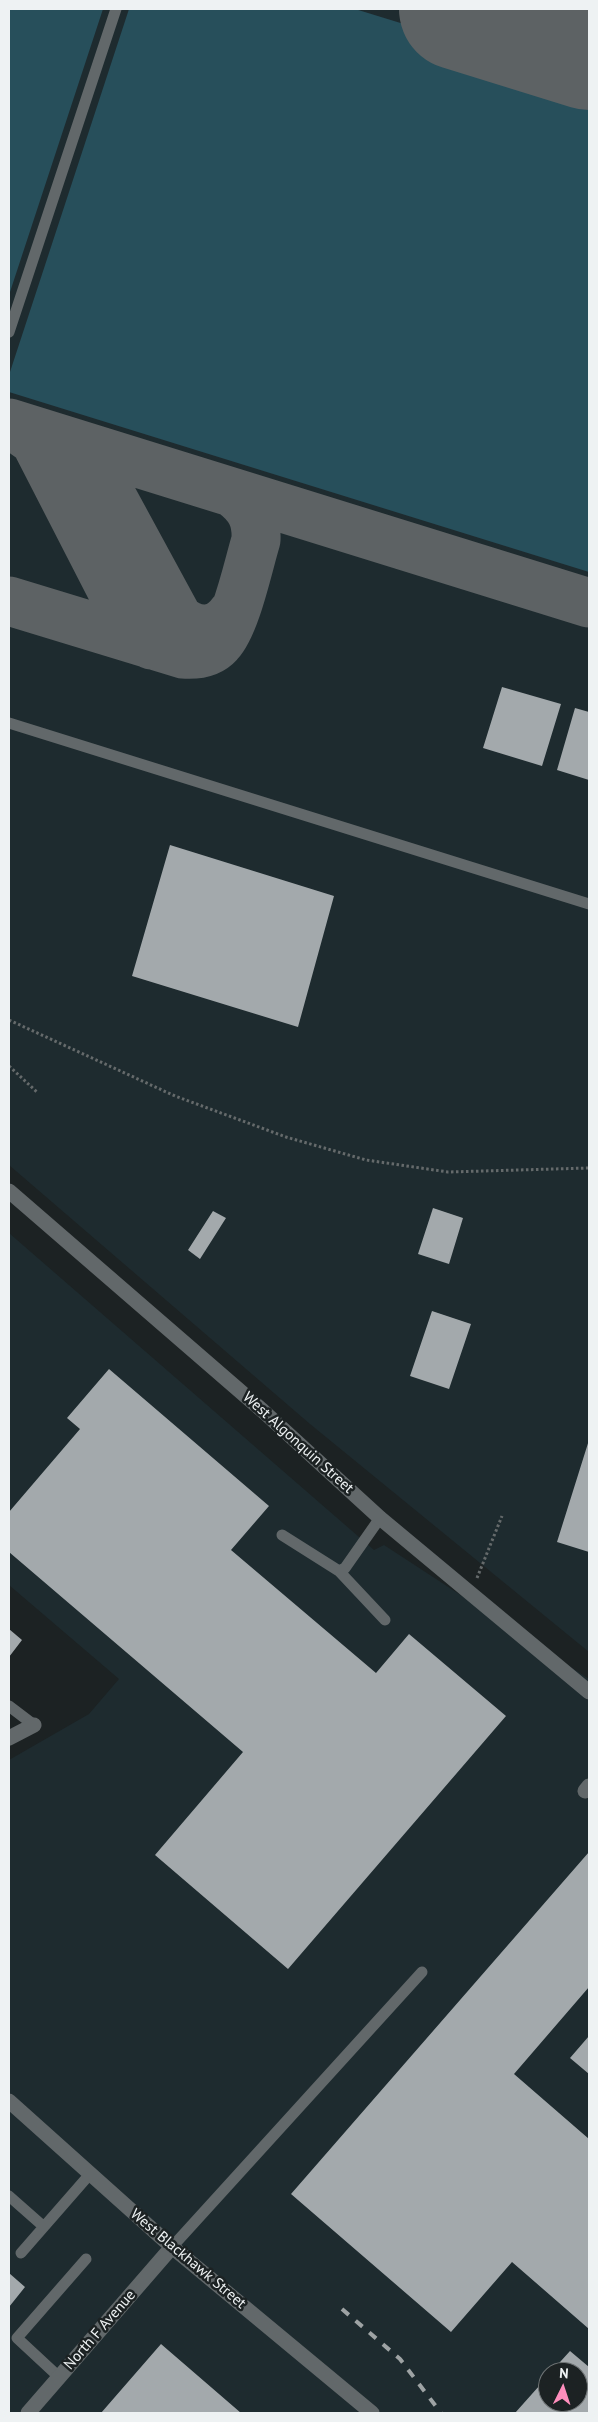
<!DOCTYPE html>
<style>
body{margin:0}
#map{position:relative;width:598px;height:2422px;overflow:hidden;background:#1c2223;font-family:"PT Sans",sans-serif}
canvas{display:block}
.frame{position:absolute;inset:0;border:10px solid #eef2f3;pointer-events:none}
.north{position:absolute;left:538px;top:2362px;width:50px;height:50px;box-sizing:border-box;background:#1c2223;border:1px solid #707576;border-radius:50%;rotate:4deg;font-size:14px;font-weight:700;line-height:20px;text-align:center;color:#eef2f3}
.north::after{content:'';display:block;margin:auto;width:18px;height:22px;background:#fe8ebc;clip-path:polygon(50% 0,100% 100%,50% 72%,0 100%)}
</style>
<div id="map">
<canvas width="598" height="2422"></canvas>
<div class="frame"></div>
<div class="north">N</div>
</div>
<script>
const ctx = document.querySelector('canvas').getContext('2d');
ctx.lineJoin = 'round';
function fill(path, color) { ctx.fillStyle = color; ctx.fill(path, 'evenodd'); }
function trace(path, color, width, dash) { ctx.strokeStyle = color; ctx.lineWidth = width; ctx.lineCap = dash ? 'butt' : 'round'; ctx.setLineDash(dash || []); ctx.stroke(path); }
function label(font, color, halo, rows, align = 'center') {
  ctx.font = font + ' "PT Sans",sans-serif'; ctx.lineWidth = 5; ctx.setLineDash([]); ctx.textBaseline = 'middle'; ctx.strokeStyle = halo; ctx.fillStyle = color; for (const [text, x, y, turn = 0] of rows) {
    ctx.save(); ctx.translate(x, y); ctx.rotate((+turn || 0) * Math.PI / 180); ctx.textAlign = isNaN(turn) ? turn : align; if (halo) ctx.strokeText(text, 0, 0); ctx.fillText(text, 0, 0); ctx.restore();
  }
}
fill(new Path2D(`
 M9,9H589V1652L310,1424L9,1165Z
 M9,1233L374,1550L384,1545L589,1679V2413H9V1760L89,1714L119,1679L9,1585ZM548,2372H578V2402H548Z`), '#1e2b2f');
fill(new Path2D(`
 M9,9H103L9,295Z
 M129,9H355L589,81V572L9,392V375Z`), '#274f5b');
trace(new Path2D(`
 M9,423L589,603
 M11,424L35,441L130,626L140,637L151,645
 M72,443L83,451L97,469L178,618C197,634 218,633 233,612
 M9,601L183,654C196,655 210,653 219,643C236,625 248,566 256,540C257,518 250,506 233,493`), '#5d6264', 49);
trace(new Path2D(`
 M460,9L589,49`), '#5d6264', 122);
fill(new Path2D(`
 M502,687L561,704L542,766L483,748Z
 M575,708L589,712V780L557,770Z
 M170,845L334,896L298,1027L132,976Z
 M433,1208L463,1218L449,1264L418,1254Z
 M213,1211L226,1218L200,1259L188,1250Z
 M432,1311L471,1324L449,1389L410,1376Z
 M109,1369L269,1506L231,1550L376,1673L409,1634L506,1716L288,1969L155,1855L243,1752L9,1552V1512L80,1429L67,1418Z
 M589,1440V1552L557,1542Z
 M9,1629L22,1640L9,1657Z
 M589,1852V1987L514,2074L589,2139V2329L512,2262L451,2332L291,2194Z
 M589,2036V2074L570,2058Z
 M9,2273L25,2287L9,2307Z
 M161,2344L241,2413H101Z
 M570,2351L589,2367V2413H515L548,2376V2402H578V2372H551Z`), '#a3a9ac');
trace(new Path2D(`
 M9,1020L175,1096L286,1137L366,1160L448,1172L589,1168
 M9,1066L38,1093
 M477,1578L502,1516`), '#656a6b', 3, [2.5, 2.5]);
trace(new Path2D(`
 M9,332L116,9
 M9,723L589,904
 M282,1535L339,1571L345,1568L380,1518
 M339,1571L385,1620
 M9,1706L34,1725
 M9,2196L43,2226
 M172,2247L422,1972
 M21,2253L90,2174
 M59,2377L17,2338L86,2259`), '#62686a', 11);
trace(new Path2D(`
 M9,1191L263,1411L380,1518L589,1692
 M9,1738L34,1725
 M585,1791L589,1786
 M9,2101L172,2247L372,2413
 M28,2413L172,2247`), '#62686a', 15);
trace(new Path2D(`
 M342,2309L400,2359L441,2413`), '#9ea3a4', 4, [9, 9]);
label('15px', '#eef2f3', '#1c2223', [
 ["West Algonquin Street",298,1443,42],
 ["West Blackhawk Street",188,2259,40],
 ["North F Avenue",100,2330,-49]
]);
</script>
